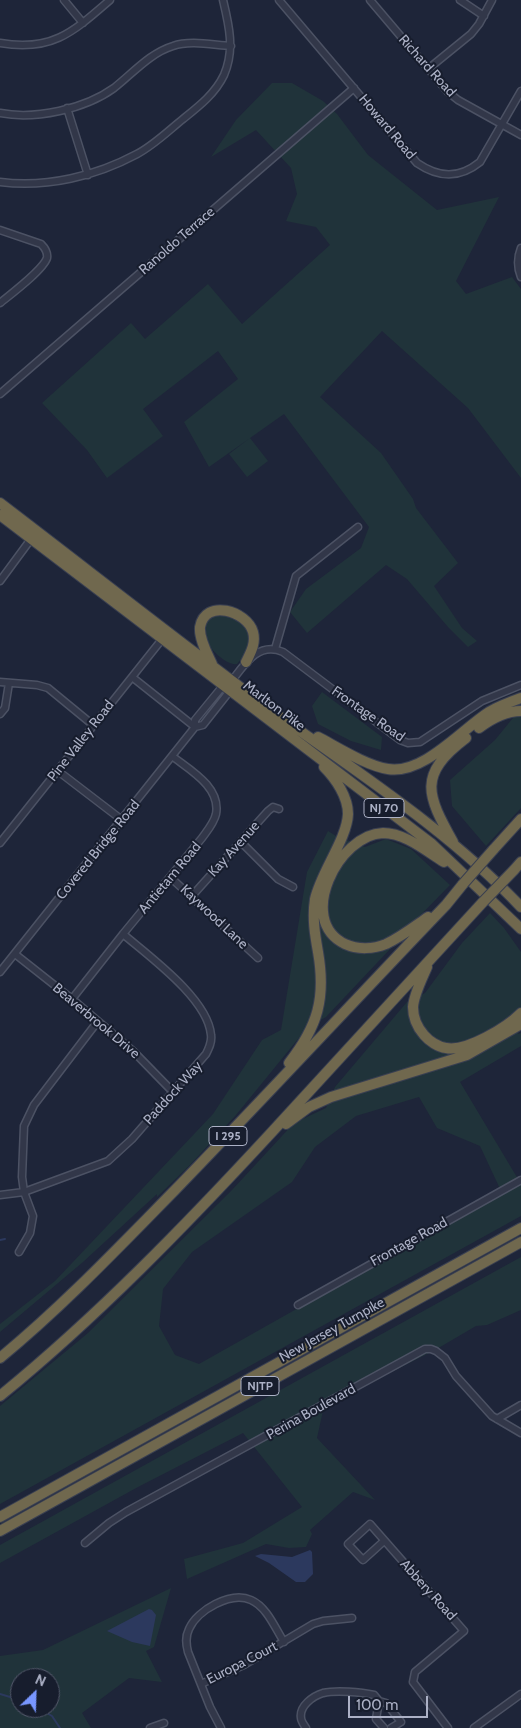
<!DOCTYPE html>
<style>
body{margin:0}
#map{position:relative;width:521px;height:1728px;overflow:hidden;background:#1e2539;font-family:Cabin,sans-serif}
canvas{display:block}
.north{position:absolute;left:10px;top:1668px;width:50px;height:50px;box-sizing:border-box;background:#171d2d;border:1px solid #53586a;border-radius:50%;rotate:24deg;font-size:14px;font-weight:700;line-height:20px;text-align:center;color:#acb1c6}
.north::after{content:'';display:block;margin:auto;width:18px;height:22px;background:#7896ff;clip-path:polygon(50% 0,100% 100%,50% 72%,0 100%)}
.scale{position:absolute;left:348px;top:1696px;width:80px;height:22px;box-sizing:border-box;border:2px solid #acb1c6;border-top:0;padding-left:6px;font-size:15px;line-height:18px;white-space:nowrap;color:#acb1c6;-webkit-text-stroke:4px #171d2d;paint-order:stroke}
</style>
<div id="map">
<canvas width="521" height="1728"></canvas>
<div class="north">N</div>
<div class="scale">100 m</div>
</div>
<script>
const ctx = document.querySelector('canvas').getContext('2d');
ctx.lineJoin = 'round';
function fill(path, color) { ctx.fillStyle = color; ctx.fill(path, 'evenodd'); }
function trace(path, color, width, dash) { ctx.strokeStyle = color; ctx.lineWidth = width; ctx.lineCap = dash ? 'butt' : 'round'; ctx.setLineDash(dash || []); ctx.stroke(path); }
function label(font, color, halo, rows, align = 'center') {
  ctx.font = font + ' Cabin,sans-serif'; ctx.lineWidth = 4; ctx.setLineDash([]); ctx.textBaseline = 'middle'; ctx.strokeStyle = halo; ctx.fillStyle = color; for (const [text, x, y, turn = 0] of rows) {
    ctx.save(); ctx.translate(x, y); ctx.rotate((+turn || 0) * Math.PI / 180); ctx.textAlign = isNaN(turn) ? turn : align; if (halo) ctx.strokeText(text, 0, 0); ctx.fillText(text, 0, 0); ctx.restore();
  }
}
fill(new Path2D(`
 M272,83H292L323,101L337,114L368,155L437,210L499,197L456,281L466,294L512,277L521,289V478L468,408L382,331L320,397L381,453L413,499L416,508L458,563L434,586L462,628L477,641L468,647L448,627L407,579L386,565L307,633L290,612L306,589L361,548L369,527L284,414L209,467L184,422L238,379L218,351L143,409L163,436L107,478L87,450L42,403L131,323L145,339L208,284L242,324L330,245L316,227L286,221L297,194L291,168L256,130L211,157L236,120Z
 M250,438L268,461L247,477L229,454Z
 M220,612L231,615L249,629L250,648L237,664C226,666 204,645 204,633C203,629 205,625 206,621Z
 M322,692L382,737L381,750L351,741L318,724L312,706Z
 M521,708V808L486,846L452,806L450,780L495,740Z
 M328,831L336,836L365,847L386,839L411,849L450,885L407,929L392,947L326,1017L307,1028L236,1115L190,1165L157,1197V1194L83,1262L0,1332V1324L55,1281L213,1114L262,1040L281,1030L307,872Z
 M490,913L504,928L521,952V1023L518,1034L521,1033V1046L460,1082L521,1184V1216L0,1504V1406L88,1333L232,1190L294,1123L326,1108L335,1087L407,1002L425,993L462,943ZM419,1097L437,1128L480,1146L502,1193L199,1364L175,1355L159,1326L163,1289L192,1252L292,1182L315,1147L356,1116Z
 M521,1257V1310L487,1325L476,1326L435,1350L324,1406L317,1438L375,1500L353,1492L310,1530L312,1534L306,1547L289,1548L266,1544L187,1579L184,1559L243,1543L302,1507L243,1433L138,1487L0,1563V1545Z
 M171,1588L154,1647L146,1651L162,1682L129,1678L82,1713L91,1728H0V1656L43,1650ZM20,1678H50V1708H20Z`), '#20333a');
fill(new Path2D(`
 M310,1550L312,1552L313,1574L305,1582H296L269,1563L255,1556L261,1554L292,1557Z
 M149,1609L152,1610L156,1615L150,1646L132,1642L107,1631Z`), '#2c395e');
trace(new Path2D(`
 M0,1240L5,1239
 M0,1694L20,1700
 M38,1708L52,1716L60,1728`), '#2c395e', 2);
const minor = new Path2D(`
 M64,0L83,23
 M279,0L417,163C439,178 459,179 480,162L521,91
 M370,0L448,92L458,100L521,135
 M460,0L484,16
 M0,43C52,52 73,32 110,0
 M428,69L471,34L479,24L492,0
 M67,108L88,175
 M0,113C35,120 85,109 114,88C133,73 150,53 173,46C190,40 213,45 231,46
 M0,182C47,188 96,176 137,154C154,145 168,131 183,119C198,107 215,94 224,75C235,50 229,25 223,0
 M0,230L41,244C45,248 48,252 47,258C43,270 11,294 0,303
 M521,248C517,258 517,267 521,277
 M0,394L354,88
 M0,581L31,539
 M275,649L296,576L358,527
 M132,677L195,727
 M0,682L37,685L48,688L93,725
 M231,682C244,665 258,641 283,652L400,740L408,743L420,742L482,701L521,685
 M0,714L5,708L9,683
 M195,727V720L222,687H226
 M58,771L122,820
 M241,842L278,879L293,887
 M0,843L163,638
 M170,877L258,958
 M191,897L268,811L273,807L279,809
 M15,954L72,999L134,1052L173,1092
 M0,972L195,727L203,725L229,692L227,688
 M72,999L123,934L202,838C207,831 214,823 216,814C221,787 190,770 172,756
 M0,1195L24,1192L108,1161L132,1139L206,1054C209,1048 212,1042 211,1035C208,999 150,957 123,934
 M19,1252L30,1233L33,1216L24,1192L22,1177L24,1126L34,1105L98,1021
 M298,1305L521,1180
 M497,1419L521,1405
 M384,1541L363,1560L348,1544L370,1524L464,1631L415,1672L413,1682L448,1728
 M85,1543L109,1523L126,1512L425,1349H431L436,1351L445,1358L456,1376L492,1416L521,1433
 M201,1684L244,1665L313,1624L323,1621L352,1618
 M379,1701L376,1719L384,1728
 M150,1728L164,1723
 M221,1728L210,1707L188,1652C186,1644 185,1637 189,1629C197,1610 231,1591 251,1600C267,1607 275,1628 284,1642
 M306,1728C304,1725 301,1721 301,1718C299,1706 313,1696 323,1693C336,1690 361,1692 374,1695L379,1701L386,1703L401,1722L391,1728
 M474,1728L521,1694`);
const highway = new Path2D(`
 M0,503C89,571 178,641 268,708C355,771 447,829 521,907
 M0,515L432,844L521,929
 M212,664C207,653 199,639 200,627C205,598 247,611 253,632C256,643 251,652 246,662
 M479,728C491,719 506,711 521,711
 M318,737C337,747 367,766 388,769C423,775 461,730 489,712C499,706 510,702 521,698
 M453,842C427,795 417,775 466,738
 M493,850L521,819
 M514,870L521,862
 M428,917C415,926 401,937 386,944C374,949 358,950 345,944C295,920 339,834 383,833C405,833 426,851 444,862
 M427,967C422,979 414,994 413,1007C413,1017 417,1027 424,1035C429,1041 438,1047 446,1048C467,1052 507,1027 521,1013
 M289,1063C318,1026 326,998 318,952C315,935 312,918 315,899C321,872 347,839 348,814C348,797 336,779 324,767
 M286,1124L309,1107L331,1097L467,1055L521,1024
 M0,1358C63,1306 118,1248 175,1190C266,1096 355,1000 446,905L463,884
 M0,1396C98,1316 185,1226 271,1133C342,1056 413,979 483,902
 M0,1517L521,1228
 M0,1531L521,1242`);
trace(minor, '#4c5264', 9);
trace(highway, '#393f51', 12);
trace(minor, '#323749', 6);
trace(highway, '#70684e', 10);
const highwayBridge = new Path2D(`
 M463,884L493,850
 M483,902L514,870`);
trace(highwayBridge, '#393f51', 12, []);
trace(highwayBridge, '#70684e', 10);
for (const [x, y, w] of [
 [384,808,40],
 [228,1136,38],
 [260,1386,38]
]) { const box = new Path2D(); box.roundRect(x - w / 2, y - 9.5, w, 19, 4); ctx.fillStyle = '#171d2d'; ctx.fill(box); trace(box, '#acb1c6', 1); }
label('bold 12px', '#acb1c6', null, [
 ["NJ 70",384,808],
 ["I 295",228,1136],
 ["NJTP",260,1386]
]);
label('14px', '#acb1c6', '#171d2d', [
 ["Richard Road",427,66,48],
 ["Howard Road",387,127,50],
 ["Ranoldo Terrace",177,241,-41],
 ["Marlton Pike",274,706,37],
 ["Frontage Road",368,714,35],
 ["Pine Valley Road",81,741,-52],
 ["Kay Avenue",234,849,-48],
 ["Covered Bridge Road",98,850,-51],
 ["Antietam Road",170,878,-50],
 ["Kaywood Lane",214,917,43],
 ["Beaverbrook Drive",96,1021,40],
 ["Paddock Way",173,1093,-48],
 ["Frontage Road",409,1242,-29],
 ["New Jersey Turnpike",332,1330,-29],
 ["Perina Boulevard",311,1412,-29],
 ["Abbery Road",428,1590,48],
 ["Europa Court",242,1663,-27]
]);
</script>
